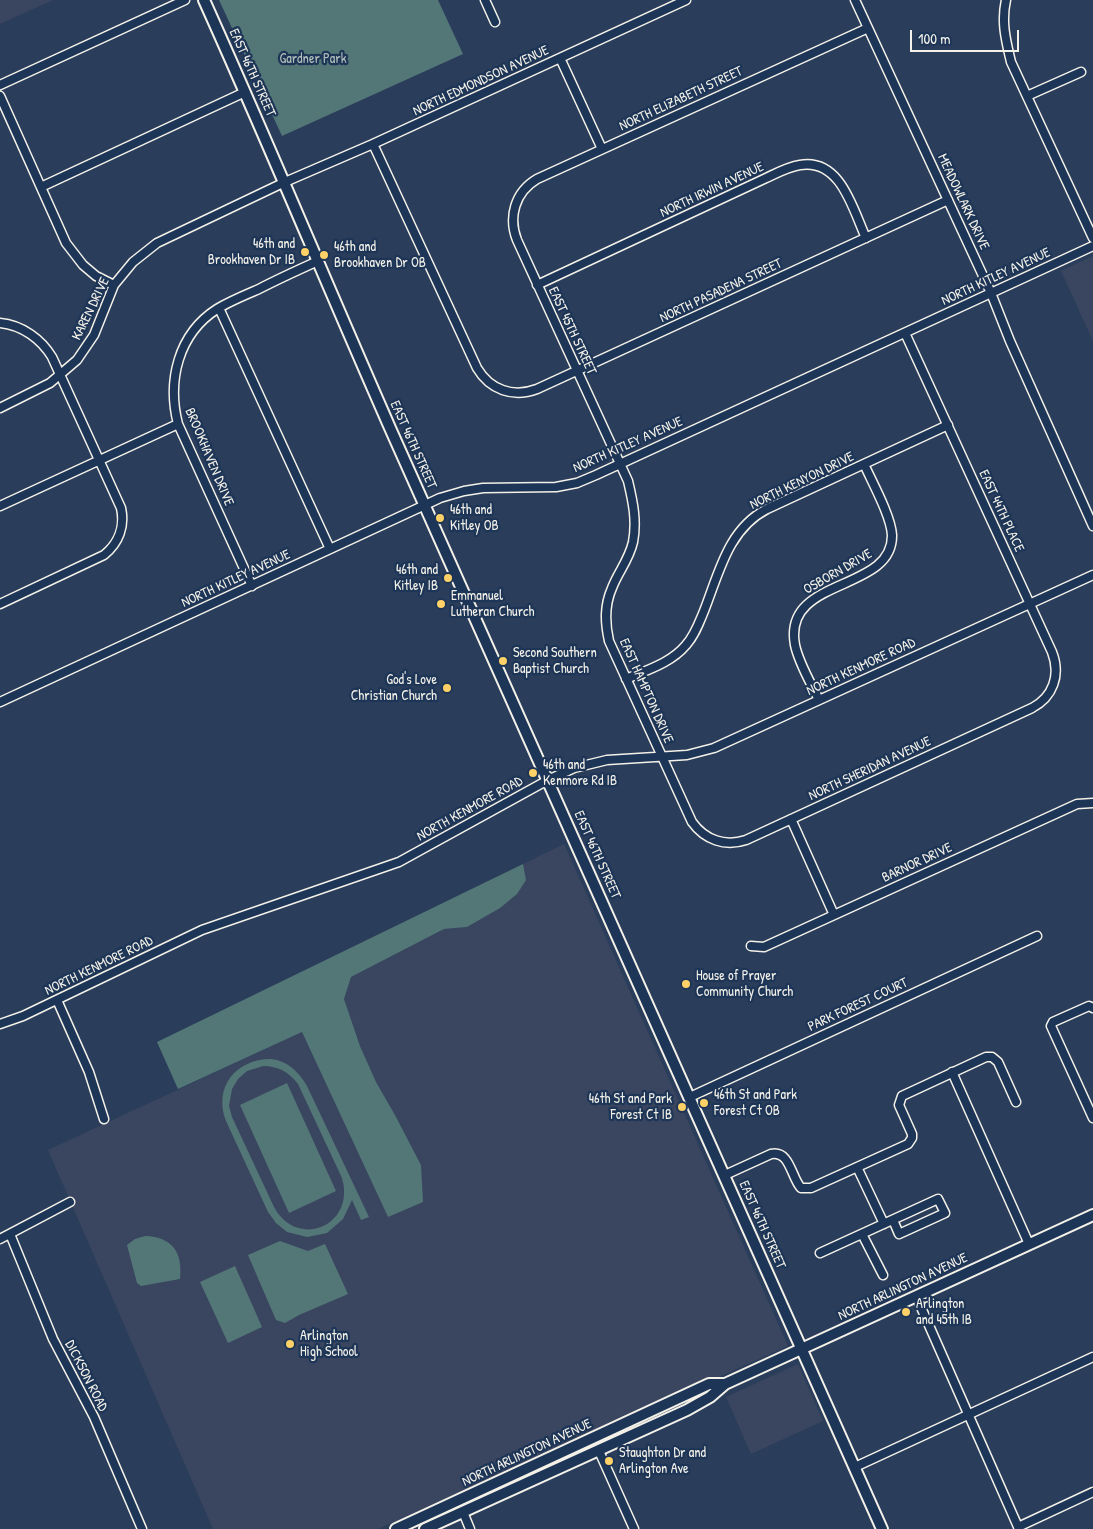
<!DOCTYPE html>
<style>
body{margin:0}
#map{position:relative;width:1093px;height:1529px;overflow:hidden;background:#2a3d5b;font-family:"Patrick Hand",sans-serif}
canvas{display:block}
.scale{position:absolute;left:910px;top:30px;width:109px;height:22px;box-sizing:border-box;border:2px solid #f4f1e8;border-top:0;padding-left:6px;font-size:15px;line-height:18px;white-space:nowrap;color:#f4f1e8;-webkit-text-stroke:4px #1d3557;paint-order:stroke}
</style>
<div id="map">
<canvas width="1093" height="1529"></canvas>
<div class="scale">100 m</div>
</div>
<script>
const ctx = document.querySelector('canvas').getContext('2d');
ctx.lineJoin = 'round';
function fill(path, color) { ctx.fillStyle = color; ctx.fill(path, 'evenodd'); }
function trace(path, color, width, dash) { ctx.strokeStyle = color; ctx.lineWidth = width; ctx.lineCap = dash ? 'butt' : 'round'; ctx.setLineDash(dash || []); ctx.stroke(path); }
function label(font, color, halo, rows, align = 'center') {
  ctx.font = font + ' "Patrick Hand",sans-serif'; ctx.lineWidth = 4.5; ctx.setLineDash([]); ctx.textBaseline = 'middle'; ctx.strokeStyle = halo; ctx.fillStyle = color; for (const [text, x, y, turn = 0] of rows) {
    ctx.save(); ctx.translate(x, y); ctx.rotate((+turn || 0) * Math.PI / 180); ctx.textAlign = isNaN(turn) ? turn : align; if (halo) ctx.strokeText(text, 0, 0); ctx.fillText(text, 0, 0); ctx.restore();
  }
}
fill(new Path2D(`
 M0,0H53L0,24Z
 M1093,256V341L1061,271Z
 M564,844L788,1346L378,1529H213L48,1150L302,1032L388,1217L421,1165L395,1115L376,1083L360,1046L344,999L351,977L444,929L467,927L526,880L523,864Z
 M798,1364L823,1421L751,1454L726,1397Z`), '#3a4660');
fill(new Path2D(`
 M219,0H438L463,54L282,136Z
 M523,864L526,880L517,894L500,908L467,927L444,929L351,977L344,999L360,1046L376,1082L395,1115L421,1165L423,1202L388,1217L302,1032L178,1089L157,1042Z
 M271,1059C288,1061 298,1071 307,1086L369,1217L361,1220L352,1200L343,1219L327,1233L307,1237L287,1232L276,1223L268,1212L226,1121C213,1087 236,1059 271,1059ZM263,1066C278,1066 289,1072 298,1084L342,1178C356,1226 297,1250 274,1207L232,1117L229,1106L232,1089L238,1079L247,1071Z
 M287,1083L336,1191L289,1213L240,1105Z
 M145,1236C173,1237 183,1253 180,1279L141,1286L137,1283L127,1245L135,1239Z
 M280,1241L308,1251L325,1244L348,1294L299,1315L285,1323L276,1320L248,1255Z
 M235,1266L262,1327L228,1343L200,1282Z`), '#537677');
const street = new Path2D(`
 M485,0L495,22
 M855,0L991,293L1010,341L1093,526
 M1006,0C1001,22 1006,41 1011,62L1093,238
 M868,28L537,179C515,192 508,217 517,240L628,481C633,502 637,521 633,542C629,560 618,572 612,588C604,606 605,623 609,641L692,822C705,840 725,847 746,840L1032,708C1053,697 1061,675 1052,652L905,333
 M560,58L602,149
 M0,85L185,0
 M0,96L66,243L83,265L96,276L114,285
 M1027,96L1081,72
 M373,144L477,368C490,390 513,398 537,389L948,200
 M41,187L245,92
 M537,285L764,179C775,174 787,167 800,165C841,158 853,210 866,238
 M219,308L330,549
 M0,323C22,325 41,339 52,357L121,508C125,526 119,543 104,555L0,604
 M0,408L50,383L77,360L94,335L114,285L133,262L157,243L285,182L373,144L686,0
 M0,506L178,424
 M252,586L178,424C167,381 178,334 217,309C230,301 245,295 259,289C278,279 298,270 318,261
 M626,679C647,670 671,663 686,645C695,635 699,623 704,611C719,573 728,529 767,509L948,425
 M819,700C811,683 799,664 795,645C782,576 893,593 892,535C891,516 872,482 864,464
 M0,702L440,498L464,491L483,488L556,487L577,483L596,475L1093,246
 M791,819L834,915
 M751,946L764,947L1077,804L1093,803
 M57,1000L89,1072L104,1119
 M1093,1008L1089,1006L1053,1022L1051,1026L1093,1118
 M0,1024L23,1016L202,930L399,862L548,780L574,768L607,760L687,755L714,748L1093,575
 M952,1072L1029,1244
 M690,1097L1037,936
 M857,1167L884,1224
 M725,1175L771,1154C790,1150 791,1177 801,1188H811L908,1144L912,1138V1134L899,1105L902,1096L986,1057H992L998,1062L1016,1102
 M10,1234L53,1339L94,1417L142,1529
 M862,1234L883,1275
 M0,1239L70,1202
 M820,1253L938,1199L945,1213L899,1234L893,1220
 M916,1296L1019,1529
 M599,1451L634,1529
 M855,1467L1093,1357
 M463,1512L470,1529
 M1018,1527L1093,1492`);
const secondary = new Path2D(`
 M204,0C268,142 327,285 390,428L882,1529
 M396,1529L709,1384H725
 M425,1529L687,1410L710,1397L725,1384L1093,1215`);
trace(street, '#f4f1e8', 11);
trace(secondary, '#f4f1e8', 14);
trace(street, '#1d3557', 8);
trace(secondary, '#1d3557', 10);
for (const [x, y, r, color] of [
 [305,252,5,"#ffd166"],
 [324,255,5,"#ffd166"],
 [440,518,5,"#ffd166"],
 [448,578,5,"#ffd166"],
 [441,604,5,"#ffd166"],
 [503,661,5,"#ffd166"],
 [447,688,5,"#ffd166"],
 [533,773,5,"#ffd166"],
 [686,984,5,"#ffd166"],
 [704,1103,5,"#ffd166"],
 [682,1107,5,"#ffd166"],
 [906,1312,5,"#ffd166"],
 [290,1344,5,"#ffd166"],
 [609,1461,5,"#ffd166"]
]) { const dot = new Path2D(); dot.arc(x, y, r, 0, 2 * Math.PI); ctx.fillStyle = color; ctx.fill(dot); trace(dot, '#1d3557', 2); }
label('14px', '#b4c0bb', '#1d3557', [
 ["Gardner Park",313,59]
]);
label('14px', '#f4f1e8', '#1d3557', [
 ["EAST 46TH STREET",252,73,66],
 ["NORTH EDMONDSON AVENUE",481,81,-25],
 ["NORTH ELIZABETH STREET",681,99,-25],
 ["NORTH IRWIN AVENUE",712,190,-25],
 ["MEADOWLARK DRIVE",963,202,65],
 ["NORTH KITLEY AVENUE",996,277,-25],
 ["NORTH PASADENA STREET",721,291,-25],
 ["KAREN DRIVE",91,309,-64],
 ["EAST 45TH STREET",572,331,65],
 ["EAST 46TH STREET",413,445,66],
 ["NORTH KITLEY AVENUE",628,445,-24],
 ["BROOKHAVEN DRIVE",209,457,67],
 ["NORTH KENYON DRIVE",802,481,-26],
 ["EAST 44TH PLACE",1001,511,65],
 ["OSBORN DRIVE",838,572,-30],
 ["NORTH KITLEY AVENUE",236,579,-25],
 ["NORTH KENMORE ROAD",861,667,-25],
 ["EAST HAMPTON DRIVE",646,691,66],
 ["NORTH SHERIDAN AVENUE",870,769,-25],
 ["NORTH KENMORE ROAD",470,809,-29],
 ["EAST 46TH STREET",597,855,66],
 ["BARNOR DRIVE",917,863,-25],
 ["NORTH KENMORE ROAD",99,966,-26],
 ["PARK FOREST COURT",858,1005,-25],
 ["EAST 46TH STREET",762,1225,66],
 ["NORTH ARLINGTON AVENUE",903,1287,-25],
 ["DICKSON ROAD",86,1376,63],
 ["NORTH ARLINGTON AVENUE",527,1453,-25]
]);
label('14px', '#f4f1e8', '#1d3557', [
 ["46th and",295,244,"right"],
 ["Brookhaven Dr IB",295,260,"right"],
 ["46th and",334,247],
 ["Brookhaven Dr OB",334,263],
 ["46th and",450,510],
 ["Kitley OB",450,526],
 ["46th and",438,570,"right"],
 ["Kitley IB",438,586,"right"],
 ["Emmanuel",451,596],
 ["Lutheran Church",451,612],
 ["Second Southern",513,653],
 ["Baptist Church",513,669],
 ["God's Love",437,680,"right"],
 ["Christian Church",437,696,"right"],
 ["46th and",543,765],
 ["Kenmore Rd IB",543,781],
 ["House of Prayer",696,976],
 ["Community Church",696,992],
 ["46th St and Park",714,1095],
 ["Forest Ct OB",714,1111],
 ["46th St and Park",672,1099,"right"],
 ["Forest Ct IB",672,1115,"right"],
 ["Arlington",916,1304],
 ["and 45th IB",916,1320],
 ["Arlington",300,1336],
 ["High School",300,1352],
 ["Staughton Dr and",619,1453],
 ["Arlington Ave",619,1469]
], 'left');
</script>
